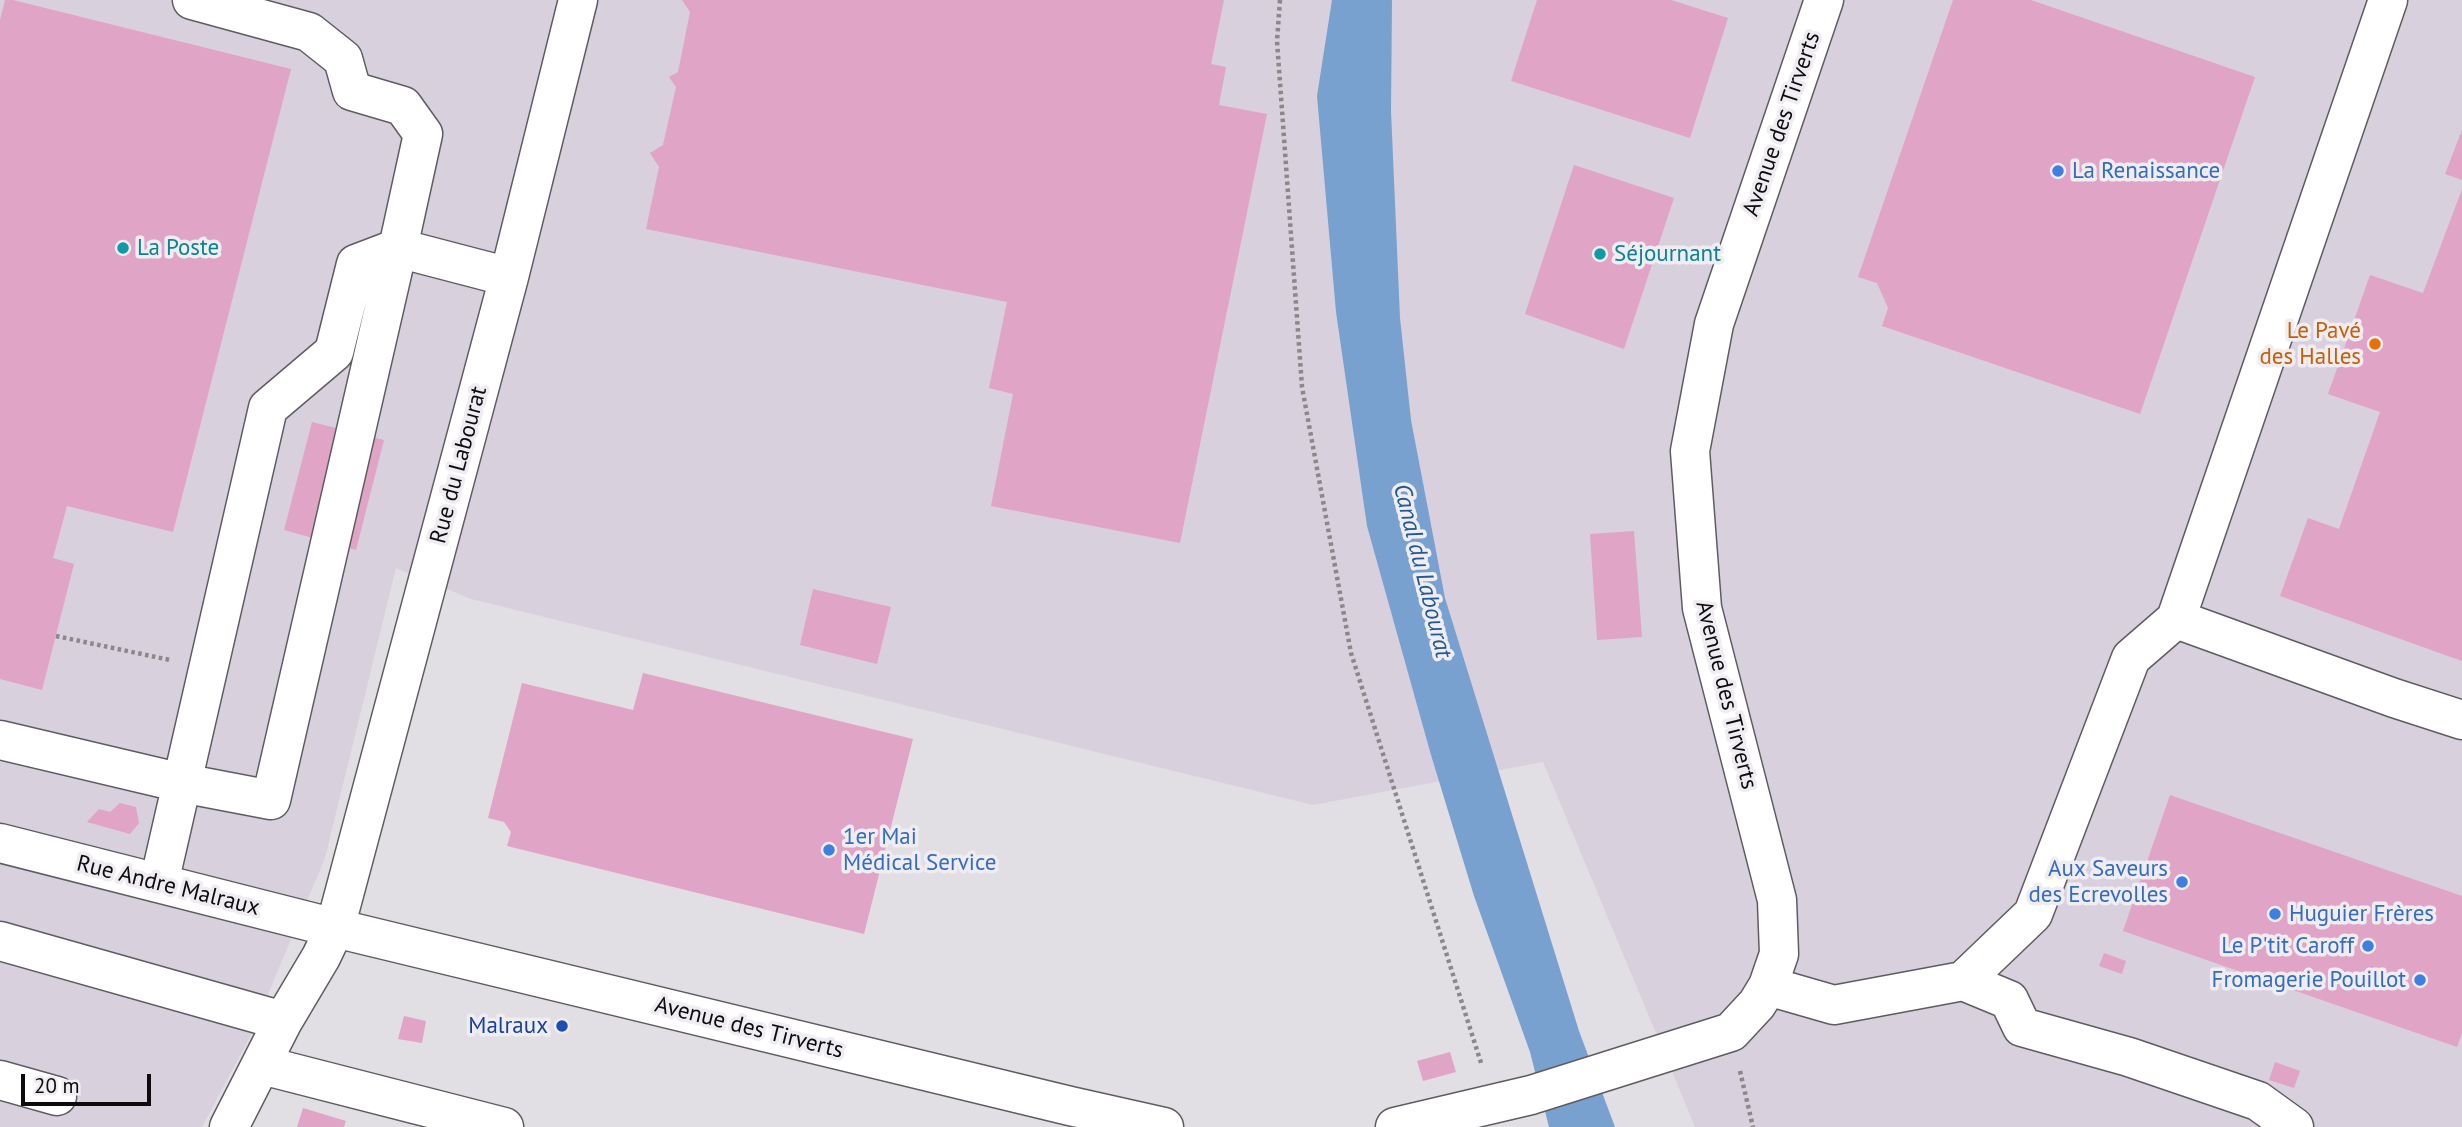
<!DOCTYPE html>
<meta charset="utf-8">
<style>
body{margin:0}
#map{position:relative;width:2462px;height:1127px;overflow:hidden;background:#e2dfe4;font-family:"PT Sans",sans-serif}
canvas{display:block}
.scale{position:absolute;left:21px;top:1074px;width:130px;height:32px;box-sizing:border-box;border:4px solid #0d0b0d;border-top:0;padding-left:9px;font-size:21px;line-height:24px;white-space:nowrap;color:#0d0b0d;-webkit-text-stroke:5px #efecf2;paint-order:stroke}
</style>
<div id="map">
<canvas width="2462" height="1127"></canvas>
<div class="scale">20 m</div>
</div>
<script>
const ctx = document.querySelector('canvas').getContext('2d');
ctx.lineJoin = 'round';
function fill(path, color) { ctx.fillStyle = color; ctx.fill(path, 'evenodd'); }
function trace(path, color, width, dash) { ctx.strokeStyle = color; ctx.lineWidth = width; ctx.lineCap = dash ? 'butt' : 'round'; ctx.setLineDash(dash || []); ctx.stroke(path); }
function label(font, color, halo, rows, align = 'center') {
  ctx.font = font + ' "PT Sans",sans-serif'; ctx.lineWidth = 7; ctx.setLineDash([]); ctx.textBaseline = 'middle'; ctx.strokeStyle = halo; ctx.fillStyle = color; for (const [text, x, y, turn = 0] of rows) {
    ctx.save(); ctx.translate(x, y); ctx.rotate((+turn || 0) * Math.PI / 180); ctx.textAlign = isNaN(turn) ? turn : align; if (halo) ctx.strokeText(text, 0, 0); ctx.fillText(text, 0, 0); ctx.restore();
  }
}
fill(new Path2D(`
 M0,0H2462V1127H1695L1543,762L1313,805L471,599L396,568L325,858L251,1035L202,1127H0Z`), '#d8d0dd');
fill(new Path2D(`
 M1332,0H1392L1391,111L1400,318L1411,420L1445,598L1579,1031L1615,1127H1549L1530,1052L1474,896L1431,755L1367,526L1336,312L1317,96Z`), '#78a1cf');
fill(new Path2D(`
 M5,0H13L291,69L173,532L67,506L53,558L74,564L42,690L0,679V20Z
 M682,0H1224L1211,64L1226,67L1219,105L1267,114L1180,543L991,506L1013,394L989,388L1007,302L646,229L659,167L650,153L663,145L676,87L669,77L678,72L690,12Z
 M1537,0H1671L1728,18L1690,138L1511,81Z
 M1953,0H2031L2255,77L2140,414L1882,326L1888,308L1877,283L1858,277Z
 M2462,130V180L2445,174Z
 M1574,165L1674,198L1624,349L1525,314Z
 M2462,189V661L2280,596L2308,518L2339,529L2380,412L2328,394L2370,275L2423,293Z
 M312,422L384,440L356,550L284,530Z
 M1634,531L1642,637L1597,640L1590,534Z
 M813,589L891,607L877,664L800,645Z
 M643,673L913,739L864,934L507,846L511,832L504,822L488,818L522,683L633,710Z
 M2170,795L2462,896V1033L2457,1047L2123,931Z
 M120,803L136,807L139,823L130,834L87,822L99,809L110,812Z
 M2104,953L2126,961L2122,974L2099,966Z
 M404,1016L426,1021L422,1043L398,1039Z
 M1450,1052L1456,1072L1423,1081L1417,1061Z
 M2275,1062L2300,1071L2294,1088L2269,1080Z
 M303,1108L346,1121L344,1127H297Z`), '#e0a4c6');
const minor = new Path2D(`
 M2176,619L2394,698L2462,720
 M0,740L182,783L271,800L398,248L423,134L403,106L352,91L343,59L309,32L192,0
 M0,843L335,928L1070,1106L1164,1127
 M159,883L268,408L334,352L356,264L398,248L509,277
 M0,941L283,1021
 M1963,981L2033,914L2131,658L2176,619L2388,0
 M1768,986L1834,1005L1963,981L2009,1000L2022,1027L2129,1057L2258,1101L2294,1127
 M262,1065L504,1127
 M0,1080L57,1096
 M229,1127L283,1021L321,957L335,928L509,277L578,0
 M1395,1127L1531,1095L1731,1032L1757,1004L1768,986L1779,954L1777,900L1702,608L1690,451L1714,324L1824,0`);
trace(minor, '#5f5c61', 41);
trace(new Path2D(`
 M1280,0L1277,41L1302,387L1351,653L1482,1066
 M56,636L170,660
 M1740,1071L1753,1127`), '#8a888b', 4.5, [3.5, 3.5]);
trace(minor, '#fff', 38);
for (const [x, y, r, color] of [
 [2058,171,7,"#3f7fe0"],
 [123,248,7,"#0f9aa8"],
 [1600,254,7,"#0f9aa8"],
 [2375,344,7,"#e8710a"],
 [829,850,7,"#3f7fe0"],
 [2182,882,7,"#3f7fe0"],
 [2275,914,7,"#3f7fe0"],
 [2368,946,7,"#3f7fe0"],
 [2420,980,7,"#3f7fe0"],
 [562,1026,7,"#1a4fb4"]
]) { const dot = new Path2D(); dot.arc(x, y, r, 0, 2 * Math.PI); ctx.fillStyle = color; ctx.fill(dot); trace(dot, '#efecf2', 2.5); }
label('23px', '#0d0b0d', '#efecf2', [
 ["Avenue des Tirverts",1782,124,-71],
 ["Rue du Labourat",459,465,-75],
 ["Avenue des Tirverts",1726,695,76],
 ["Rue Andre Malraux",168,886,14],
 ["Avenue des Tirverts",749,1028,14]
]);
label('23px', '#366cbe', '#efecf2', [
 ["La Renaissance",2072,171],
 ["1er Mai",843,837],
 ["Médical Service",843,863],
 ["Aux Saveurs",2168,869,"right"],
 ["des Ecrevolles",2168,895,"right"],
 ["Huguier Frères",2289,914],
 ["Le P'tit Caroff",2354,946,"right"],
 ["Fromagerie Pouillot",2406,980,"right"]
], 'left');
label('23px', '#0d838f', '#efecf2', [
 ["La Poste",137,248],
 ["Séjournant",1614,254]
], 'left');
label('23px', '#c56008', '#efecf2', [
 ["Le Pavé",2361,331],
 ["des Halles",2361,357]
], 'right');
label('23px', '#164399', '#efecf2', [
 ["Malraux",548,1026]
], 'right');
label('italic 24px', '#205994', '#efecf2', [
 ["Canal du Labourat",1422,571,76]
]);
</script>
